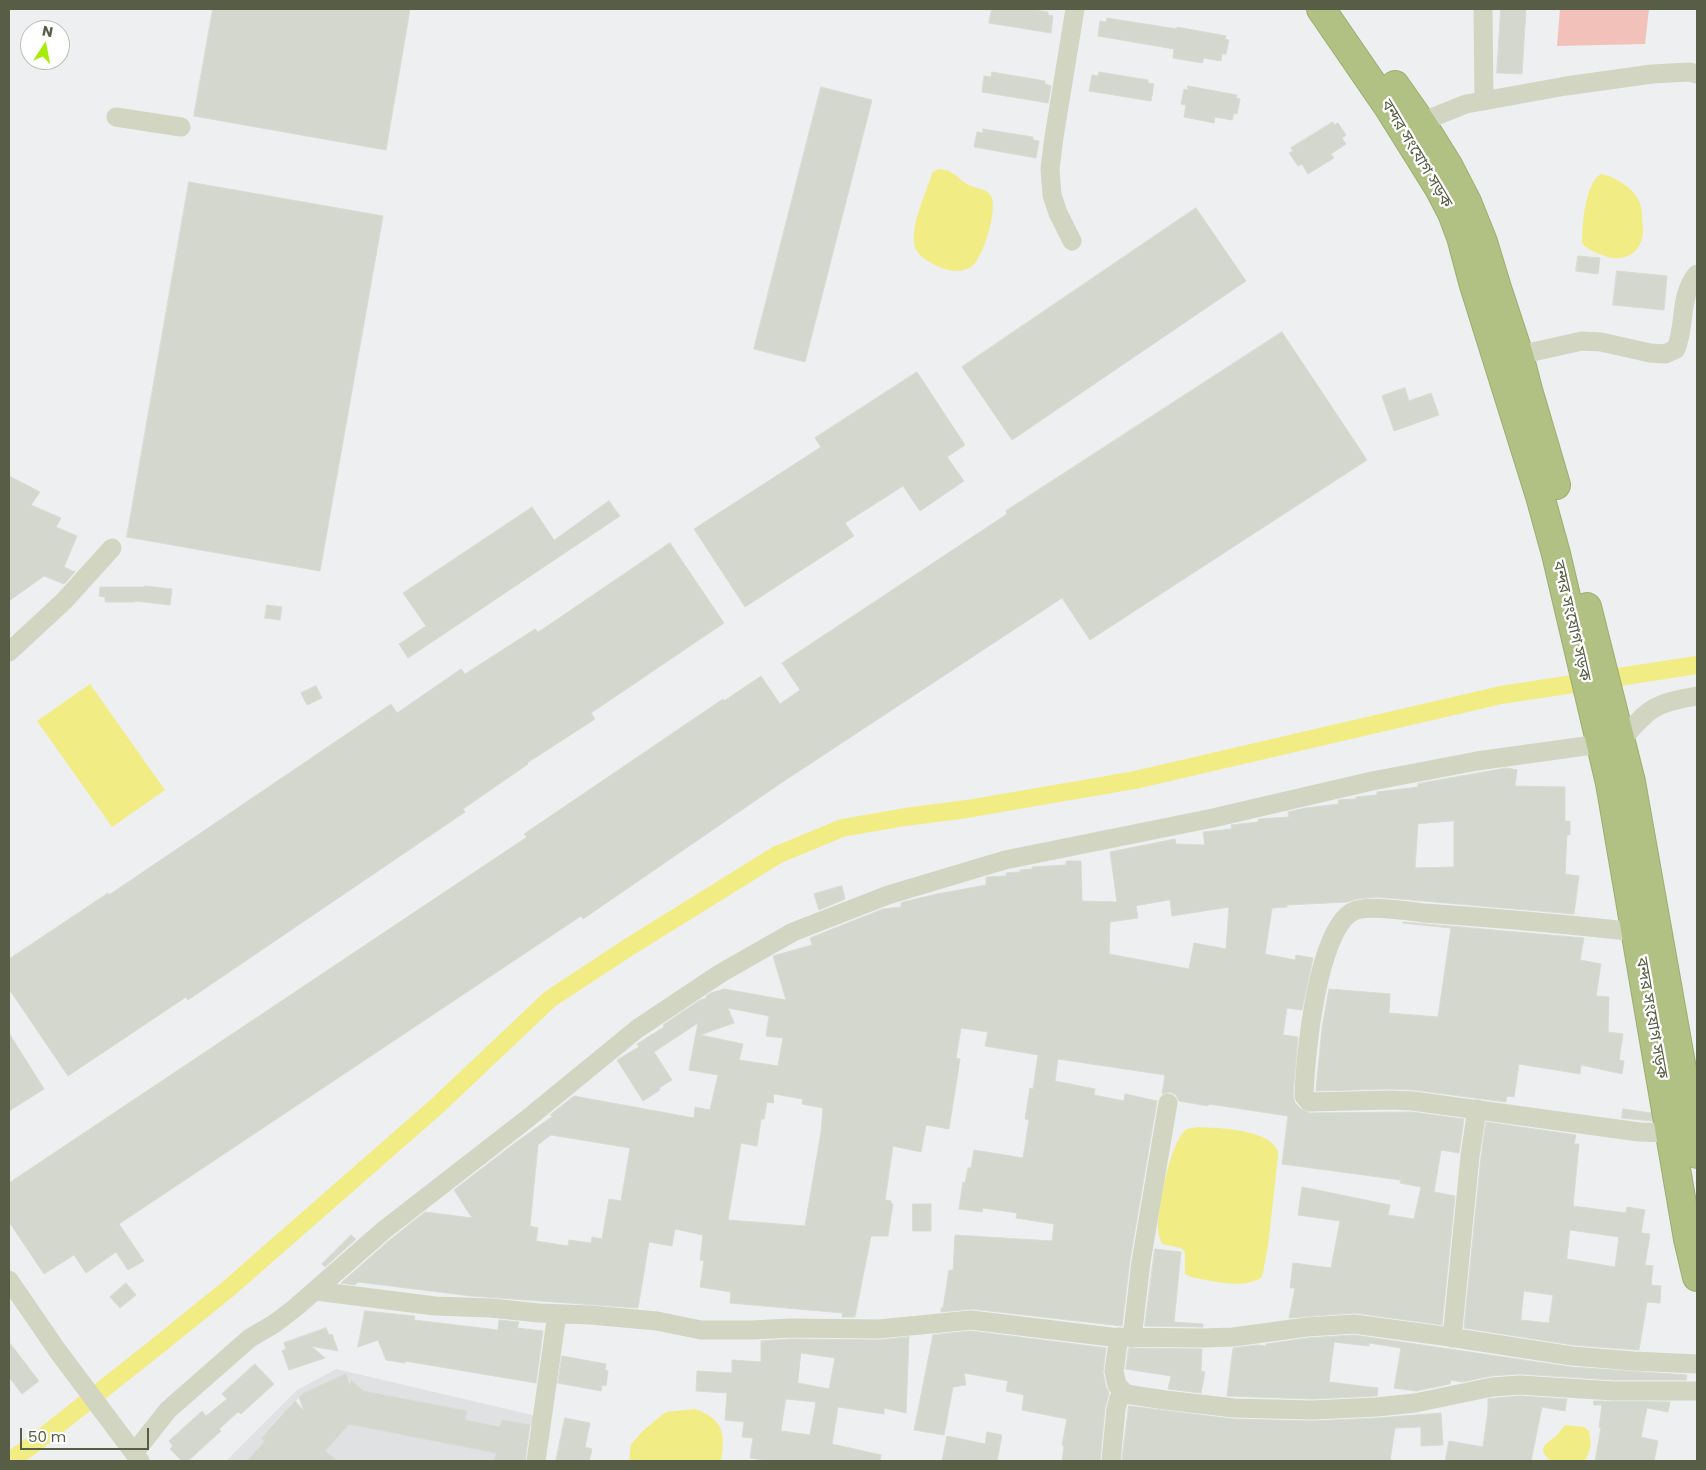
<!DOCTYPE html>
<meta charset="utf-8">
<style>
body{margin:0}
#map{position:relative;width:1706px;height:1470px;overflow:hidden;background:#eeeff1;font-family:Poppins,sans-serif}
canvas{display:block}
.frame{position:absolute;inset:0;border:10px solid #585d45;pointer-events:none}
.north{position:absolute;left:20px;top:20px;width:50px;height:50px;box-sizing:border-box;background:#fff;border:1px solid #bcbeb5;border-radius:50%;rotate:11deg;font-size:14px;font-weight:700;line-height:20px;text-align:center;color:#585d45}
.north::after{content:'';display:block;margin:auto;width:18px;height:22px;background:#a8ec0d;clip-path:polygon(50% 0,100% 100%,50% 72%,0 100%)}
.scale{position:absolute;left:20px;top:1428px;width:129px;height:22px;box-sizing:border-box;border:2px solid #585d45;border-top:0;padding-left:6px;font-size:15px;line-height:18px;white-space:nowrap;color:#585d45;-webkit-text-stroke:4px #fff;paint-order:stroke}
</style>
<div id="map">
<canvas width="1706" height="1470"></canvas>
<div class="frame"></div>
<div class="north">N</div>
<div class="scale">50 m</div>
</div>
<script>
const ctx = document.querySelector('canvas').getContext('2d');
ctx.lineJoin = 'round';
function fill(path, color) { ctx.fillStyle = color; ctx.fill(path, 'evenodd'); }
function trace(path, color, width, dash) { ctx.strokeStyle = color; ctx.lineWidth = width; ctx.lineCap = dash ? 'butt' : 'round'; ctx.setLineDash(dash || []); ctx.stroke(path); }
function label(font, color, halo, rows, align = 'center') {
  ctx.font = font + ' Poppins,"Noto Sans Bengali",sans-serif'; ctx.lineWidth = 4.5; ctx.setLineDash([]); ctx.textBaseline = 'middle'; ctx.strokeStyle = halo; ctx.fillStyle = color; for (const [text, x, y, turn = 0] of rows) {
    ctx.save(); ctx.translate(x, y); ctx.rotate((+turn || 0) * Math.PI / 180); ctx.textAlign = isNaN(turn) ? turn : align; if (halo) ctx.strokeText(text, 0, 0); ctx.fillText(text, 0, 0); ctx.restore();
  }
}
fill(new Path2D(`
 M336,1369L541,1417L536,1427L502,1420L498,1442L494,1441L497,1426L465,1420L466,1411L372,1393L355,1410L359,1388L344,1375L304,1393L289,1407L329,1445L351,1422V1424L491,1452L496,1448L494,1461H333L334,1459L282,1414L261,1437L265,1441L247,1461H226L297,1390Z`), '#dfe1e2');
fill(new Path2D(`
 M1560,9H1649L1645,44L1557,46Z`), '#f2c1ba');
fill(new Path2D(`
 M938,169C955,169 957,180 971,186C978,189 987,189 991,196C998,210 983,259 971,267C958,275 942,269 931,263C923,258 915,253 914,243C912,221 926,194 932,173Z
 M1601,174C1613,176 1632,187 1638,199C1641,204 1642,211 1642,217C1642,222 1644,228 1643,233C1641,253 1624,263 1605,256C1597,253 1587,250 1582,243C1582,226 1585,183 1601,174Z
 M90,684L165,790L112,827L37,721Z
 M1198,1127C1218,1128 1265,1129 1276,1148C1278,1150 1278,1153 1278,1156L1268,1246L1262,1277C1244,1290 1212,1281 1191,1277L1185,1274V1252L1181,1248L1162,1244C1160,1239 1158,1234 1158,1229C1158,1209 1170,1140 1187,1129C1190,1128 1195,1128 1198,1127Z
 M695,1409C723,1419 726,1433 721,1461H629L631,1444L644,1430L656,1420L666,1412Z
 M1565,1425L1584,1427L1589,1431L1591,1446L1585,1461H1551C1535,1448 1547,1444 1557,1435C1560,1432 1561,1429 1565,1425Z`), '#f2ec84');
trace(new Path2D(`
 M10,1461L35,1443L160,1344L228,1289L437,1106L550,999L629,947L777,855L842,828L905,817L967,809L1135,780L1501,695L1697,665`), '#f2ec84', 18);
const building = new Path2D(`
 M213,9H410L386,150L194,116Z
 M992,9H1028L1048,12V15L1053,16L1051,33L989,23Z
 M1501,9H1526L1522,74L1497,73Z
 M1107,18L1177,29V27L1226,36L1225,39L1229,40L1226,54H1222L1221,61L1204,58L1202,63L1173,58L1174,49L1098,36L1100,21L1106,22Z
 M992,72L1045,81V84L1051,86L1048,103L982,92L984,76L991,77Z
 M1099,72L1148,80V83L1154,84L1151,101L1089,91L1092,75L1098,76Z
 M1188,86L1237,95L1236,98L1240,99L1237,114L1234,113L1232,120L1215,117L1214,123L1184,117L1186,105L1181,104L1184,89L1188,90Z
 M821,87L872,100L805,362L754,349Z
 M1333,122L1334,125L1338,123L1346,135L1342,138L1346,144L1331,154L1334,158L1308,174L1302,164L1298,166L1289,153L1293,151L1291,148Z
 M983,129L1033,137V140L1039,141L1036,158L974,147L977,132L983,133Z
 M189,182L383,216L320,571L127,537Z
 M1196,208L1246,281L1012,440L962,367Z
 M1578,256L1600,258L1598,274L1576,271Z
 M1617,271L1667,276L1664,310L1613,305Z
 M1282,332L1367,460L1090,640L1062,598L781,783L583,919L581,916L119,1224L144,1261L128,1270L116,1252L86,1273L74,1255L44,1274L9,1222V1183L527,837L524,834L723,699L724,701L761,676L780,704L800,690L782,663L1007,514L1006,511Z
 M917,372L965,445L947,457L964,481L920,511L903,486L845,523L854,536L745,607L694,529L821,447L815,438Z
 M1405,388L1409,401L1431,393L1439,415L1394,431L1382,396Z
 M9,476L40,492L31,505L61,518L56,527L77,536L64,567L75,572L64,584L44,576L9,601Z
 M609,501L620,516L408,658L399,644L426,626L403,593L532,507L554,540Z
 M670,543L724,623L591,713L595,719L527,763L528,764L463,809L465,812L188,1000L186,997L68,1076L9,989V959L108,893L109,895L391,704L397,713L461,669L465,674L535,629L538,632Z
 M145,586L172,589L170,605L135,601V602H105V597L99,596L100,587H144Z
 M267,605L282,607L280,620L265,618Z
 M316,686L322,698L307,705L301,693Z
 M1507,768L1517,770L1515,786L1565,787V821H1570V835H1567L1565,874L1579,876L1574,914L1377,897L1357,899L1347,902L1287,905V907L1272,908L1265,954L1295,960L1296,955L1313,958L1302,1010L1287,1008L1283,1035L1298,1037L1293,1095L1295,1103L1301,1109L1309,1113L1412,1112L1464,1119L1459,1153L1441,1150L1434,1192L1455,1196L1442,1325L1355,1313L1289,1318L1295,1288H1290L1293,1263L1331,1268L1340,1221L1298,1215L1302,1187L1390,1205L1388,1215L1414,1219L1421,1187L1400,1183L1401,1180L1282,1164L1288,1116L1209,1104L1208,1106L1179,1101L1176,1095L1170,1092L1162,1094L1165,1075L1058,1059L1055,1081L1095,1089L1094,1095L1124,1101L1125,1094L1157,1101L1130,1260L1122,1326L972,1309L941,1312V1308H943L949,1270L953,1271L955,1235L1052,1241L1054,1224L1016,1218L1017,1213L983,1208L982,1212L959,1209L963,1182L965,1183L968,1168H971L974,1150L1023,1158L1029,1120L1025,1119L1030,1088L1033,1089L1038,1055L985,1046L988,1032L961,1028L956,1058L960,1059L949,1129L926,1125L921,1152L893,1146L885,1200L891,1201V1204H893L888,1236H871L855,1317H842L843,1313L730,1303L731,1292L700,1287L704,1261L700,1260L703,1235L675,1229L672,1246L649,1242L638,1308L471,1296L358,1282L355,1285L341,1283L391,1239L425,1212L472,1218L454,1190L515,1143L553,1116L550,1115L574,1096L694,1118L695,1107L710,1110L718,1075L689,1070L698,1023L654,1052L672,1080L659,1088L660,1090L643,1101L617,1060L639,1047L637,1044L664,1027L663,1025L700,1000L707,998L706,996L711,993L724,989L786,1000L773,956L812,945L810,938L883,909L901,907V903L903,902L937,894L986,885V877L1006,876V873L1020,872V870L1032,869V867L1066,865V861H1081L1082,901L1117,902L1110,852L1175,839L1176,844L1205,845L1203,832L1232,829L1231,825L1258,822L1259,819L1289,817L1288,812L1306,808L1339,804L1338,800L1356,799V797L1377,795V792L1418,787V784ZM1454,821V867L1415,868L1418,824ZM1170,900L1172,916L1229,907L1226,949L1194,943L1189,969L1109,954L1110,922L1138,918L1136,906ZM728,1008L769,1016L766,1036L783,1038L778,1066L739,1060L743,1044L700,1035L734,1023ZM774,1094L803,1099L802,1104L823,1108L821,1132L805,1226L728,1220L741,1143L757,1146L761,1119H764L767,1102L773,1103ZM551,1135L630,1148L621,1201L609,1199L602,1239L592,1237L591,1243L569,1240L568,1246L536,1241L538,1228L530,1226L538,1145Z
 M842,886L845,899L819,910L814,894Z
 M1403,922L1584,938L1580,960L1601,964L1596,996L1609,997L1608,1032L1623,1034L1619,1060L1624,1061L1622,1074L1581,1065L1580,1074L1519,1064L1514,1097L1507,1096L1506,1102L1414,1090L1390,1089L1316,1091L1322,1028L1329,989L1390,994L1389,1013L1438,1017L1451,928L1403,923Z
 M9,1033L44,1089L9,1111Z
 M1623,1109L1651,1113L1652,1121L1622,1118Z
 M1486,1122L1576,1135L1574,1144H1579L1573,1206L1626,1213L1627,1207L1645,1210L1641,1233L1650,1234L1645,1265L1653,1266L1651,1285L1661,1286L1660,1303L1647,1302L1639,1350L1573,1345L1464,1328L1481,1157ZM1570,1230L1619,1237L1615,1267L1567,1259ZM1524,1291L1553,1295L1549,1323L1521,1320Z
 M913,1204H931V1231H913Z
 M351,1235L356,1239L325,1267L322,1264Z
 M1155,1249L1181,1252L1174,1322L1203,1324V1327L1145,1326Z
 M126,1283L136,1295L120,1308L110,1297Z
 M365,1311L415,1316L414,1320L498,1330L499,1320L519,1322L517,1328L543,1331L536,1383L405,1361V1363L386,1360L378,1340L358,1347Z
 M326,1328L329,1335L332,1334L338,1351L311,1346L325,1358L289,1370L282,1351L286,1349L284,1343Z
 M971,1331L1106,1348L1103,1373L1106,1387L1109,1393L1105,1408L1100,1461H1062L1064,1446L1062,1445L1067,1419L1022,1410L1024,1395L1006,1391L1008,1381L964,1373L966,1385L953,1387L944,1435L914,1430L933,1335Z
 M1354,1335L1571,1367L1687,1375L1686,1380H1614L1519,1374L1491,1376L1462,1382L1451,1380L1450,1384L1416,1391L1394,1388L1401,1348L1369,1343V1346L1334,1342L1329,1382L1378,1388L1377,1396L1312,1399L1227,1396L1233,1348L1257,1345L1266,1346V1344L1308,1338Z
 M909,1337L906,1413L884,1408V1414L838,1407L832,1444L881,1455L880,1461H770L750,1458L753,1438L742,1437L744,1422L725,1420L727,1393L696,1391L697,1371L732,1373V1360L761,1362V1341L791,1339L879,1340ZM801,1353L835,1358L829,1389L798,1383ZM786,1399L816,1402L810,1435L781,1431Z
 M9,1342L39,1381L22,1394L9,1377Z
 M1129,1348L1202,1349L1201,1371L1205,1372L1201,1393L1168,1389L1171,1376L1126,1369Z
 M562,1356L606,1364L605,1370L608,1371L606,1386L602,1385L601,1391L558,1383Z
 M255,1364L274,1384L241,1414L238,1412L219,1429L221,1431L188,1461H182L170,1449L173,1446L169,1441L202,1411L206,1416L227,1399L222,1394Z
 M346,1374L350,1385L351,1380L363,1391L467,1411L465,1420L500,1427L502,1420L530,1425L525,1461H494L496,1453L349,1424L325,1451L337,1461H247L265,1441L261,1438L295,1401L304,1411L299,1397L304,1393Z
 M1520,1396L1567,1399L1565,1411L1542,1407L1531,1461H1445L1449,1441L1483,1447L1488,1410V1399Z
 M1594,1401L1670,1402L1668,1412L1647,1408L1641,1437L1658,1441L1654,1461H1595L1601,1428L1599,1427L1602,1405H1594Z
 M1129,1406L1233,1419L1312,1421L1378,1418L1441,1413L1443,1445L1421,1446V1427L1395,1428L1390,1461H1122Z
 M565,1418L590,1423L585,1447L592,1449L589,1461H556Z
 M987,1432L1002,1435L997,1461H942L947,1436L985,1444Z`);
fill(building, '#d3d7cd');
trace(building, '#d7dbd2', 1);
const highway = new Path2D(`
 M1321,9L1389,108L1439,188L1452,213L1461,237L1473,282L1540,496L1556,554L1610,783L1688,1239L1697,1277
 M1395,85L1421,122L1449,167L1467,202L1483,242L1497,288L1519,355L1528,390L1556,485
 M1587,607L1631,782L1697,1154`);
trace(highway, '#9cad6e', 30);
trace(new Path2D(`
 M1483,9L1484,101
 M116,117L181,127
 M1421,122L1466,104L1566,86L1652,74L1689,72L1697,74
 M1072,241L1058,213L1052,195L1050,169L1054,137L1075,9
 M1519,355L1582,341L1601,342L1650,353L1665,354L1676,349C1686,324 1679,295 1697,274
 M9,652L64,601L112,548
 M1621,741C1648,708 1655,703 1697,696
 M1636,932C1565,924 1495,918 1424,913C1407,911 1366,904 1352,912C1317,932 1305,1058 1304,1096L1309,1102L1390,1100L1413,1101L1639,1132L1671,1133
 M9,1280L57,1350L140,1461
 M316,1291L435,1306L491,1308L539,1313L591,1315L657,1321L701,1330H752L791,1328L879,1329L971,1320L1111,1337L1203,1338L1233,1337L1307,1327L1354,1324L1443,1336L1572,1356L1633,1361L1697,1364
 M1119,1337L1114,1371L1117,1385L1126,1394L1165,1400L1234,1408L1312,1410L1377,1407L1415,1403L1492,1387L1520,1385L1614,1391H1697
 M1132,1338L1141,1262L1168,1103
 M1452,1338L1470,1156L1477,1109
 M134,1453L168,1410L250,1338L274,1324L295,1308L384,1230L527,1119L637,1029L721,973L793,932L888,895L1005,860L1213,818L1372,781L1477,761L1600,744
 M536,1461L557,1314
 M1111,1461L1116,1409L1119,1398L1126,1394`), '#d1d5c1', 19);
trace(highway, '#b1c183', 28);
label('16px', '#585d45', '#fff', [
 ["বন্দর সংযোগ সড়ক",1416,154,59],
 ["বন্দর সংযোগ সড়ক",1571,621,77],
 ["বন্দর সংযোগ সড়ক",1651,1018,80]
]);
</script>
